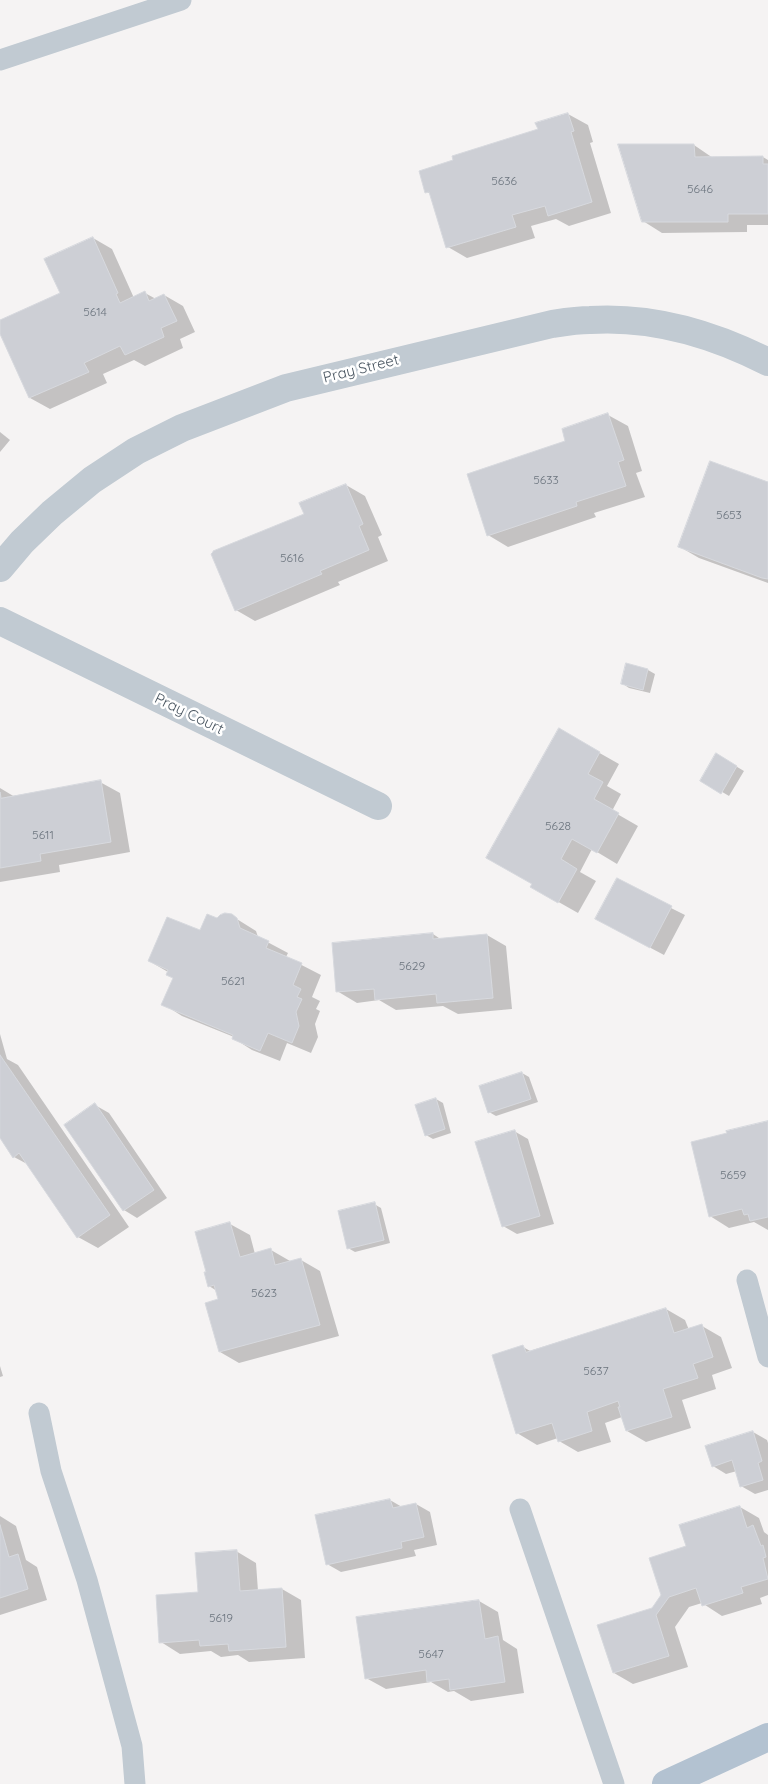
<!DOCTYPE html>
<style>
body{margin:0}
canvas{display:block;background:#f5f3f3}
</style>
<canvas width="768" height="1784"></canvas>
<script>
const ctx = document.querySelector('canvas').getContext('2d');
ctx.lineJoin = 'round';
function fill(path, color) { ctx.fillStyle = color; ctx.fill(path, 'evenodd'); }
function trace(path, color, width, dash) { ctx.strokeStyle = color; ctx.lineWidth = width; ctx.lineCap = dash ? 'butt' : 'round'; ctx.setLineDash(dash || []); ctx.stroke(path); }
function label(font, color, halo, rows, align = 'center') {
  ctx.font = font + ' Quicksand,sans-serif'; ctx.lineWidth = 5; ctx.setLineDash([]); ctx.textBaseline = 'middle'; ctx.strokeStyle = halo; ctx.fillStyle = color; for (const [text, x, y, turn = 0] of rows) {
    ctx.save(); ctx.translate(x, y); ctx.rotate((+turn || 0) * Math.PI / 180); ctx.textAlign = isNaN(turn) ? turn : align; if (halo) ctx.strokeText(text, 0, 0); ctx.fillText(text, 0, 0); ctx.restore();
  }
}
fill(new Path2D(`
 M568,114L588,125L593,142L590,143L611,213L569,226L556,219L531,226L535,238L467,258L448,247L432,195L427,192Z
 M694,145L713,158L763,157L768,160V225H747V232L662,233L643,221Z
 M93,238L112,249L134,298L145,293L156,299L164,295L183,306L195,332L180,339L183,348L145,366L134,360L103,374L107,383L50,409L30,398L0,331V321L62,293Z
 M608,415L628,426L642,471L636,473L645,497L594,513L596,517L508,547L488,535L567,442Z
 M0,432L10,440L0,452Z
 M768,484V583L699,558L680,547Z
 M346,485L365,496L382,535L378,537L388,561L338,582L340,585L255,621L236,610L305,514Z
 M627,664L648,670L655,674L650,693L629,688L623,684Z
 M559,730L619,764L607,786L621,794L612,811L638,826L617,864L592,849L580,872L596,881L578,913L532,887Z
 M717,755L744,771L729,796L702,780Z
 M100,782L120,793L130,852L59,865L60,872L0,882V788L15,797Z
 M671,908L685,915L664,955L611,927Z
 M232,916L256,931L258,937L288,953L286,957L321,975L312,997L320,1001L316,1009L320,1011L315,1024L318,1037L311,1053L287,1043L280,1061L252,1050L233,1038L234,1037L182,1016L163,1004L174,978L168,972L149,961L201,932L218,920Z
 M433,934L442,940L487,935L506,946L512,1009L458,1014L443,1006L396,1010L379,1000L357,1003L337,991Z
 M0,1034L7,1059L18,1065L129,1227L98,1248L78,1237L29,1165L14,1157L0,1136Z
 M522,1073L529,1077L538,1102L496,1116L489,1112Z
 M436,1099L443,1103L451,1133L433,1139L426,1135Z
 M95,1105L109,1113L167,1198L137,1218L124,1210Z
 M768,1122V1230L754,1222L729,1228L710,1216Z
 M514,1131L528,1139L554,1224L517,1234L503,1226Z
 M374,1204L381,1208L390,1243L355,1252L348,1248Z
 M230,1224L250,1235L255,1254L271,1250L290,1261L301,1260L320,1271L339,1336L239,1363L220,1352L219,1300L217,1291L209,1286L208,1273Z
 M666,1309L685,1320L689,1330L702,1326L721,1337L732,1368L712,1375L716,1389L682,1400L691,1428L646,1442L627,1431L622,1417L605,1423L611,1442L578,1452L559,1441L558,1438L537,1445L517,1433L523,1347L532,1352Z
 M0,1366L3,1376L0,1377Z
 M753,1432L767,1440L768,1443V1490L755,1494L741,1486L737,1471L726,1474L713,1466Z
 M390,1500L402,1507L416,1504L430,1512L437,1545L414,1550L416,1556L341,1572L327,1564Z
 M740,1507L759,1518L764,1532L768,1535V1595L760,1598L762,1604L722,1616L702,1603L689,1607L675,1627L688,1667L633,1684L614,1673L662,1595L687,1547Z
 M0,1516L16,1526L26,1560L37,1567L47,1600L0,1615Z
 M236,1551L256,1563L258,1591L282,1589L301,1600L305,1658L249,1662L238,1655L221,1657L211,1651L180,1654L161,1642Z
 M479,1601L498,1612L503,1640L517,1649L524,1693L471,1701L454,1691L448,1692L431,1682L386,1689L366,1678Z`), '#0003');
const building = new Path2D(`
 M568,113L574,131L571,132L592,202L548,216L545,206L512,215L516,227L446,248L429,192L425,193L419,171L453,160L452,156L538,129L535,123Z
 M618,144H694L695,157L763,156V164H768V214H728V222H642Z
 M93,237L118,293L116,294L120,303L145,291L149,301L164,294L177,321L161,328L164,337L125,355L120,346L84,363L89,372L29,398L0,334V320L60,293L44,259Z
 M608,413L624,460L618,462L626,486L576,502L577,506L487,536L467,474L565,441L562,429Z
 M710,461L768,482V579L762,578L678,547Z
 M346,484L363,524L359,526L369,550L320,571L322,574L235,611L211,554L213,552V551L304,514L299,503Z
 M626,663L648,669L643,690L621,684Z
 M559,728L600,752L588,774L603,782L594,799L619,813L597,853L572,839L561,859L577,869L558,903L530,887L532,884L486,858Z
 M716,753L737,766L721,794L700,781Z
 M101,780L111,842L40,854L41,861L0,868V792L1,798Z
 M617,878L672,906L650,948L595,919Z
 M225,913L232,914L237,918L240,928L269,941L266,948L302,963L293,985L301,989L297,997L302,999L296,1012L299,1026L292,1043L268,1033L260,1051L232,1039L233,1035L161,1005L173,978L166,975L168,970L148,961L167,917L200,930L207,914L217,918L220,915Z
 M433,933V939L487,934L493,998L437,1003L436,994L375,1000L374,989L336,992L332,943Z
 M0,1055L110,1215L77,1238L19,1153L13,1158L0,1138Z
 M522,1072L531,1099L488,1113L479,1086Z
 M436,1098L445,1129L425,1136L415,1105Z
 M95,1103L154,1190L123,1211L64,1125Z
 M768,1121V1217L750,1221L748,1214L744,1215L742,1209L709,1217L691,1142L727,1133L726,1131Z
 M515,1130L540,1216L502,1227L475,1142Z
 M375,1202L384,1240L347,1249L338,1211Z
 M230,1222L240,1257L271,1248L275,1265L301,1258L320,1325L219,1352L205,1303L218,1299L214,1285L208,1287L204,1272H206L195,1232Z
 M666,1308L674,1333L702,1324L713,1357L693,1364L698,1378L663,1389L672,1417L626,1431L618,1407H620L618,1401L587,1412L592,1431L558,1442L552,1423L516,1434L492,1355L523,1345L526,1352Z
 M753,1431L762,1461L758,1463L763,1480L740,1487L732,1460L712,1467L705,1446Z
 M390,1499L393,1508L416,1503L424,1537L401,1542L402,1548L326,1565L315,1515Z
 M740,1506L747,1528L753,1525L761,1546L763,1545L766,1557L763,1558L768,1579L741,1587L743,1593L702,1606L696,1588L669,1597L656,1615L669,1656L613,1673L597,1625L652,1608L661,1595L649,1558L686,1546L679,1525Z
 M0,1525L9,1557L18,1554L28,1589L0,1598Z
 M237,1550L240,1591L282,1588L286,1647L229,1651L228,1644L200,1646L199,1640L159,1643L156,1595L198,1592L195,1553Z
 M479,1600L485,1639L498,1636L505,1682L450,1690L449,1679L427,1682L426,1670L365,1679L356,1617Z`);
fill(building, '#cdcfd5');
trace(building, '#d7d9de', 1);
trace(new Path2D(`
 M0,60L181,0
 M747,1280L768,1357
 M39,1413L51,1471L87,1580L132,1746L135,1784
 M520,1509L614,1784`), '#c1cad2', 21);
trace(new Path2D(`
 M0,568L22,542L52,513L92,480L136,451L182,428L286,388L552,324C565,322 577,320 590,320C653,316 713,334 768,362
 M0,621L378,806`), '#c1cad2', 28);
trace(new Path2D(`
 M666,1784L768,1737`), '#b3c2d1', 28);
label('12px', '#6b747e', null, [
 ["5636",504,181],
 ["5646",700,189],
 ["5614",95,312],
 ["5633",546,480],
 ["5653",729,515],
 ["5616",292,558],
 ["5628",558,826],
 ["5611",43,835],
 ["5629",412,966],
 ["5621",233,981],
 ["5659",733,1175],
 ["5623",264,1293],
 ["5637",596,1371],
 ["5619",221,1618],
 ["5647",431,1654]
]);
label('15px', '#4a5661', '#fff', [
 ["Pray Street",361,369,-14],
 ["Pray Court",189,714,26]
]);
</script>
